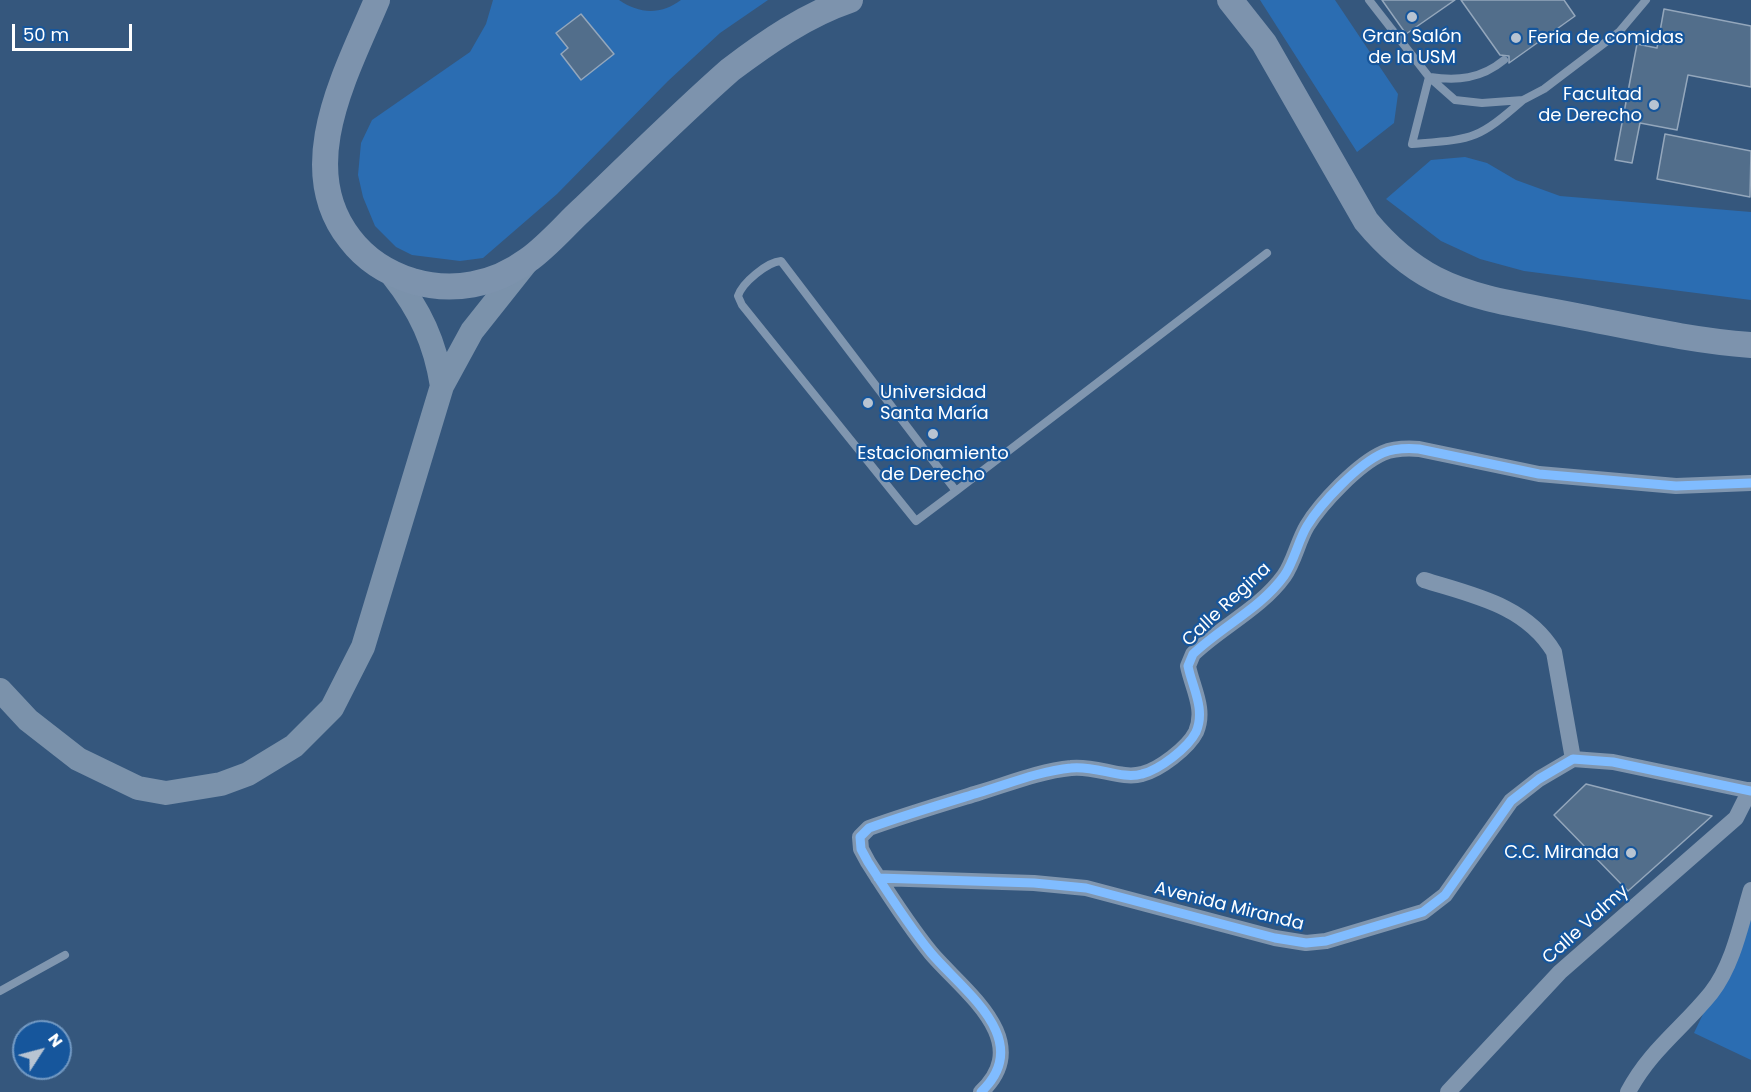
<!DOCTYPE html>
<meta charset="utf-8">
<style>
body{margin:0}
#map{position:relative;width:1751px;height:1092px;overflow:hidden;background:#35577d;font-family:Poppins,sans-serif}
canvas{display:block}
.north{position:absolute;left:12px;top:1020px;width:60px;height:60px;box-sizing:border-box;background:#16569c;border:2px solid #739ac4;border-radius:50%;rotate:54deg;font-size:16px;font-weight:700;line-height:24px;text-align:center;color:#fff}
.north::after{content:'';display:block;margin:auto;width:21px;height:27px;background:#b8c4d2;clip-path:polygon(50% 0,100% 100%,50% 72%,0 100%)}
.scale{position:absolute;left:12px;top:24px;width:120px;height:27px;box-sizing:border-box;border:3px solid #fff;border-top:0;padding-left:8px;font-size:18px;line-height:21px;white-space:nowrap;color:#fff;-webkit-text-stroke:4px #16569c;paint-order:stroke}
</style>
<div id="map">
<canvas width="1751" height="1092"></canvas>
<div class="north">N</div>
<div class="scale">50 m</div>
</div>
<script>
const ctx = document.querySelector('canvas').getContext('2d');
ctx.lineJoin = 'round';
function fill(path, color) { ctx.fillStyle = color; ctx.fill(path, 'evenodd'); }
function trace(path, color, width, dash) { ctx.strokeStyle = color; ctx.lineWidth = width; ctx.lineCap = dash ? 'butt' : 'round'; ctx.setLineDash(dash || []); ctx.stroke(path); }
function label(font, color, halo, rows, align = 'center') {
  ctx.font = font + ' Poppins,sans-serif'; ctx.lineWidth = 4.5; ctx.setLineDash([]); ctx.textBaseline = 'middle'; ctx.strokeStyle = halo; ctx.fillStyle = color; for (const [text, x, y, turn = 0] of rows) {
    ctx.save(); ctx.translate(x, y); ctx.rotate((+turn || 0) * Math.PI / 180); ctx.textAlign = isNaN(turn) ? turn : align; if (halo) ctx.strokeText(text, 0, 0); ctx.fillText(text, 0, 0); ctx.restore();
  }
}
fill(new Path2D(`
 M493,0H619C639,14 661,15 681,0H768L720,33L668,81L557,194L483,258L460,261L412,255L396,247L375,226L363,197L358,175L361,143L372,120L470,52L486,24Z
 M1260,0H1335L1398,94L1394,123L1357,152Z
 M1465,157L1487,163L1516,180L1560,196L1751,212V300L1524,271L1480,259L1441,241L1386,199L1431,160Z
 M1751,913V1060L1694,1033Z`), '#2b6db2');
const building = new Path2D(`
 M1382,0H1455L1406,34Z
 M1461,0H1564L1575,16L1509,63V56L1500,55Z
 M1664,9L1751,26V87L1688,75L1677,130L1640,123L1632,163L1615,160L1637,44L1657,48Z
 M581,14L614,54L581,80L561,54L568,48L556,33Z
 M1665,134L1751,151L1750,197L1657,179Z
 M1586,784L1712,816L1628,891L1554,815Z`);
fill(building, '#526e8b');
trace(building, '#94a7bc', 1.5);
trace(new Path2D(`
 M1369,0L1429,77L1412,144C1473,139 1476,141 1523,100
 M1429,77L1455,100L1482,103L1523,100L1544,89L1619,32L1646,0
 M1430,77C1457,81 1481,79 1504,60
 M956,491L781,261C767,262 742,283 738,296L742,305L916,521L956,491L1267,253
 M0,991L65,955`), '#8096af', 8);
trace(new Path2D(`
 M1424,580C1472,595 1526,605 1554,652L1573,759
 M878,878L1034,883L1086,888L1275,938L1306,943L1326,941L1423,912L1445,895L1511,801L1539,779L1573,759L1613,762L1751,791
 M981,1092C1036,1040 962,990 931,953C908,925 888,893 868,862L861,849L860,837L869,828C905,815 942,804 978,793C1008,784 1040,771 1071,768C1096,765 1121,780 1142,774C1159,770 1188,748 1196,732C1206,709 1192,687 1188,666L1193,654C1221,627 1261,608 1284,576C1294,562 1298,541 1307,526C1321,503 1358,464 1383,453C1395,448 1406,448 1419,449L1539,474L1676,486L1751,483
 M1448,1092L1560,972L1736,818L1750,790
 M1628,1092C1651,1049 1682,1029 1711,993C1733,965 1741,924 1751,890`), '#8096af', 16);
trace(new Path2D(`
 M393,276C420,310 435,342 442,386
 M0,690L28,720L78,759L138,788L166,793L221,784L248,774L294,746L332,708L363,647L442,386L472,331L526,263`), '#7b92ab', 24);
trace(new Path2D(`
 M377,0C347,72 293,167 350,239C366,260 387,273 412,281C453,293 494,285 528,260C549,245 566,224 585,207C633,161 680,114 730,70C767,42 806,15 850,0
 M1230,0L1264,43L1366,221C1385,244 1408,265 1435,279C1478,301 1529,306 1576,316C1633,327 1693,341 1751,345`), '#7d93ad', 26);
trace(new Path2D(`
 M878,878L1034,883L1086,888L1275,938L1306,943L1326,941L1423,912L1445,895L1511,801L1539,779L1573,759L1613,762L1751,791
 M981,1092C1036,1040 962,990 931,953C908,925 888,893 868,862L861,849L860,837L869,828C905,815 942,804 978,793C1008,784 1040,771 1071,768C1096,765 1121,780 1142,774C1159,770 1188,748 1196,732C1206,709 1192,687 1188,666L1193,654C1221,627 1261,608 1284,576C1294,562 1298,541 1307,526C1321,503 1358,464 1383,453C1395,448 1406,448 1419,449L1539,474L1676,486L1751,483`), '#80bcff', 9);
for (const [x, y, r, color] of [
 [1412,17,6,"#b8c4d2"],
 [1516,38,6,"#b8c4d2"],
 [1654,105,6,"#b8c4d2"],
 [868,403,6,"#b8c4d2"],
 [933,434,6,"#b8c4d2"],
 [1631,853,6,"#b8c4d2"]
]) { const dot = new Path2D(); dot.arc(x, y, r, 0, 2 * Math.PI); ctx.fillStyle = color; ctx.fill(dot); trace(dot, '#16569c', 2); }
label('18px', '#fff', '#16569c', [
 ["Gran Salón",1412,37],
 ["de la USM",1412,58],
 ["Feria de comidas",1528,38,"left"],
 ["Facultad",1642,95,"right"],
 ["de Derecho",1642,116,"right"],
 ["Universidad",880,393,"left"],
 ["Santa María",880,414,"left"],
 ["Estacionamiento",933,454],
 ["de Derecho",933,475],
 ["C.C. Miranda",1619,853,"right"]
]);
label('18px', '#fff', '#16569c', [
 ["Calle Regina",1227,605,-43],
 ["Avenida Miranda",1229,907,14],
 ["Calle Valmy",1586,925,-42]
]);
</script>
